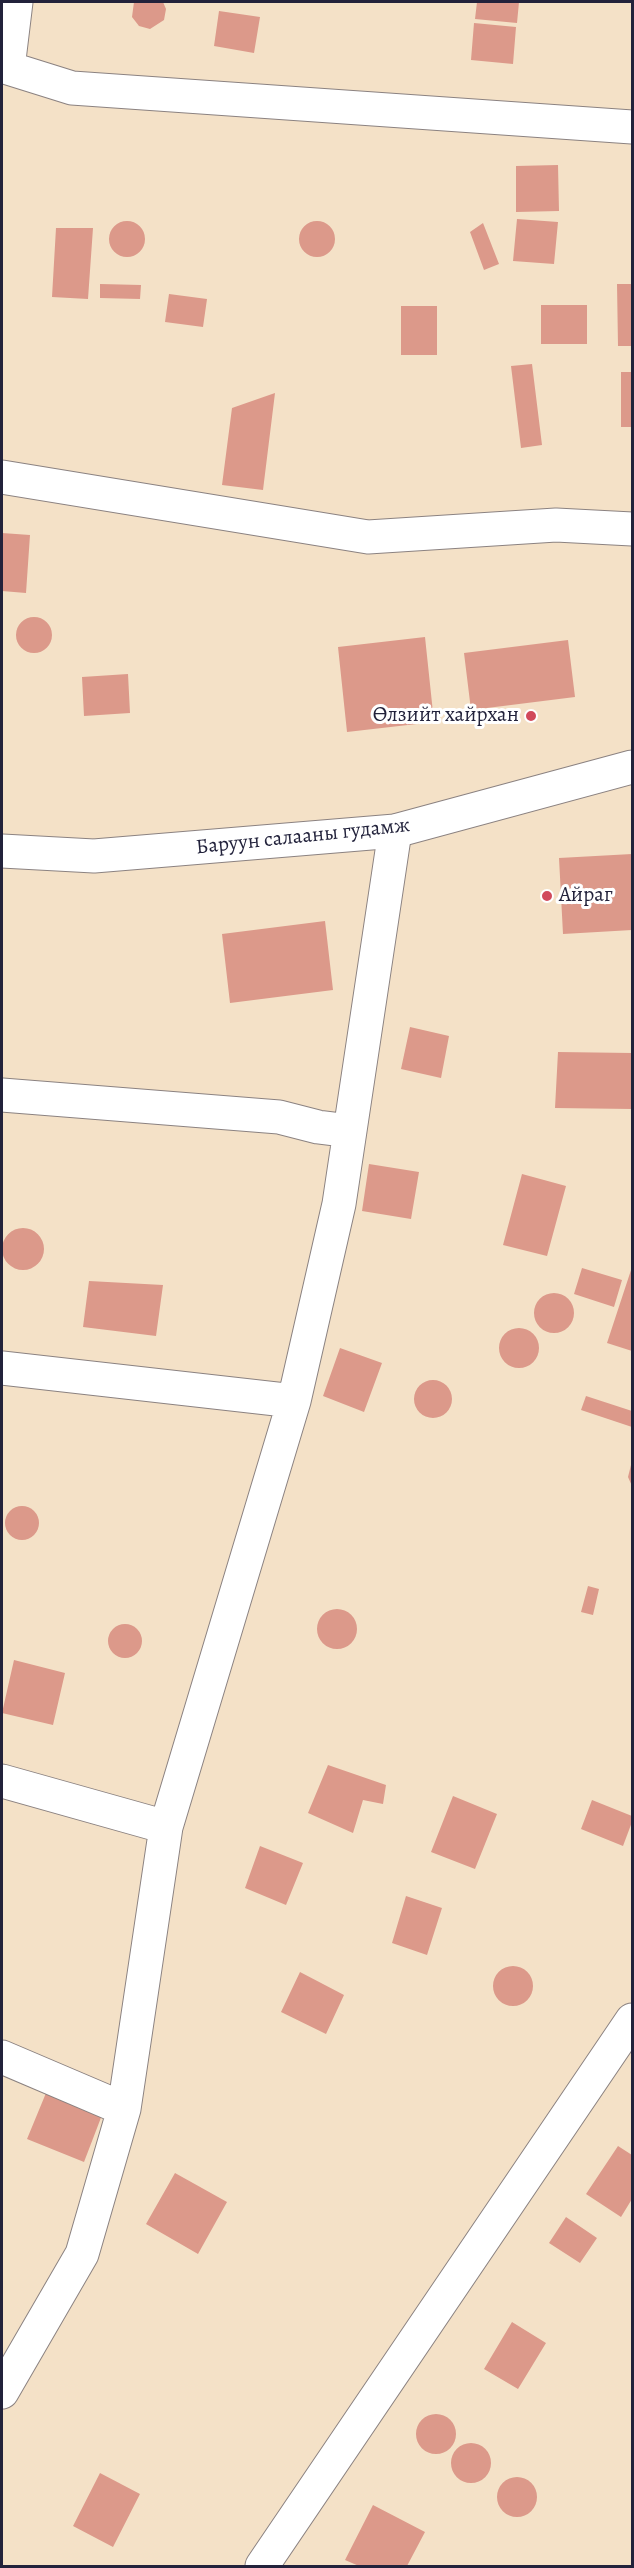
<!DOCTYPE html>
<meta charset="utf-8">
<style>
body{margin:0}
#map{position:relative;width:634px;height:2568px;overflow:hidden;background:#f4e1c7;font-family:Alegreya,serif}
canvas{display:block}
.frame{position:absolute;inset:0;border:3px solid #22223b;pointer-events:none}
</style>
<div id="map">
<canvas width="634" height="2568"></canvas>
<div class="frame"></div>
</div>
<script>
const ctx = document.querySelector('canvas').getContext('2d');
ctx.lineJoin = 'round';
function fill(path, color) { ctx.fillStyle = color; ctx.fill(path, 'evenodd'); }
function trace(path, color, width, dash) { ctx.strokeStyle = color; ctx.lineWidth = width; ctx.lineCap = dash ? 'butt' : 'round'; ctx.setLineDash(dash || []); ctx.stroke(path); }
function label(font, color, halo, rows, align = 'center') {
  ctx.font = font + ' Alegreya,serif'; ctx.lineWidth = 6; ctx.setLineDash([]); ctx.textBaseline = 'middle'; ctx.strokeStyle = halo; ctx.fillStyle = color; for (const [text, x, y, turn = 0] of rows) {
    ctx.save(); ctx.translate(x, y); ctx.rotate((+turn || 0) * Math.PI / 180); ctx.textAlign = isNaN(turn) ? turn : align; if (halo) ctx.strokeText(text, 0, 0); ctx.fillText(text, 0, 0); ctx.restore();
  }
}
fill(new Path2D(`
 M134,2H163L166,9L164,20L150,29L139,26L132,17Z
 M477,2H519L517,23L475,19Z
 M219,11L260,17L254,53L214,46Z
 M474,23L516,27L513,64L471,60Z
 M558,165L559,211L516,212V166Z
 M517,219L558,222L554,264L513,261Z
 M109 239a18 18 0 1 1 36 0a18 18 0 1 1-36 0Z
 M299 239a18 18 0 1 1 36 0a18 18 0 1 1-36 0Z
 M483,223L499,264L484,270L470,232Z
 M56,228H93L88,299L52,297Z
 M100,284L141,285L140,299L100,298Z
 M617,284H632V346H618Z
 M169,294L207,299L203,327L165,322Z
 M541,305H587V344H541Z
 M401,306H437V355H401Z
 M532,364L542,445L521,448L511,366Z
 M621,372H632V427H621Z
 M275,393L263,490L222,485L232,408Z
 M2,533L30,535L26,593L2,591Z
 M16 635a18 18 0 1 1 36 0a18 18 0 1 1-36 0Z
 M425,637L434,722L347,732L338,647Z
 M568,640L575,697L471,710L464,653Z
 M128,674L130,713L84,716L82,677Z
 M632,854V930L563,934L559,858Z
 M325,921L333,990L230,1003L222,934Z
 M410,1027L449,1036L441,1078L401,1069Z
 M558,1052L632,1053V1109L555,1108Z
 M369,1164L419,1172L411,1219L362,1211Z
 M522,1174L566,1186L547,1256L503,1245Z
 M2 1249a21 21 0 1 1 42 0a21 21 0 1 1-42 0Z
 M632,1267V1351L607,1343Z
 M582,1268L622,1280L614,1307L574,1294Z
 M89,1281L163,1285L156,1336L83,1327Z
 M534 1313a20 20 0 1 1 40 0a20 20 0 1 1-40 0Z
 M499 1348a20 20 0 1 1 40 0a20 20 0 1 1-40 0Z
 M340,1348L382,1363L364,1412L323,1396Z
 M414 1399a19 19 0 1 1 38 0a19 19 0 1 1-38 0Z
 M586,1396L632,1411V1427L581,1410Z
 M632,1461V1486L628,1477Z
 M5 1523a17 17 0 1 1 34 0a17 17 0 1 1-34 0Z
 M588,1586L599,1589L593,1615L581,1612Z
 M317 1629a20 20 0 1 1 40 0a20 20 0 1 1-40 0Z
 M108 1641a17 17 0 1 1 34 0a17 17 0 1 1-34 0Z
 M14,1660L65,1673L53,1725L2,1713Z
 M328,1765L386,1785L383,1804L363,1800L353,1833L308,1813Z
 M453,1796L497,1814L475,1869L431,1852Z
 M592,1800L632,1816V1822L623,1846L581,1829Z
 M260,1846L303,1863L286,1905L245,1888Z
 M406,1896L442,1908L427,1955L392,1943Z
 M493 1986a20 20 0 1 1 40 0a20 20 0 1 1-40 0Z
 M300,1972L344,1995L326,2034L281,2012Z
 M46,2093L102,2115L84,2162L27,2139Z
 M618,2146L632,2155V2199L621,2217L586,2194Z
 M175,2173L227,2202L198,2254L146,2224Z
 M566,2217L597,2238L580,2263L549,2243Z
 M512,2322L546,2343L518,2389L484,2369Z
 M416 2434a20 20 0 1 1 40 0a20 20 0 1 1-40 0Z
 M451 2463a20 20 0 1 1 40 0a20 20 0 1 1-40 0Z
 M100,2473L140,2494L113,2547L73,2526Z
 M497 2497a20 20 0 1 1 40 0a20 20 0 1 1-40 0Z
 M373,2505L425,2532L407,2566H359L345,2560Z`), '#dc998a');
const minor = new Path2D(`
 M16,2L8,68L72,88L632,127
 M2,477L368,537L556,525L632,529
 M2,1095L279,1117L318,1127L350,1131
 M2,1368L294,1401
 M2,1781L166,1827
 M2,2057L124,2109
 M2,2392L82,2254L124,2109L166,1827L294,1401L339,1204L395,831
 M262,2566L632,2020`);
const major = new Path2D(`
 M2,851L94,856L395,831L632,767`);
trace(minor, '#8b8281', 35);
trace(major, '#8b8281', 35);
trace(minor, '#fff', 33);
trace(major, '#fff', 33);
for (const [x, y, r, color] of [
 [531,716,6,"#d1495b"],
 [547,896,6,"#d1495b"]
]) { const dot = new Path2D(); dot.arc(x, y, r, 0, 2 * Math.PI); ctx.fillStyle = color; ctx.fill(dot); trace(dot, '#fff', 2); }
label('21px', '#22223b', '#fff', [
 ["Өлзийт хайрхан",519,716],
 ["Айраг",559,896,"left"]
], 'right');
label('21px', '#22223b', '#fff', [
 ["Баруун салааны гудамж",303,837,-6]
]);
</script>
